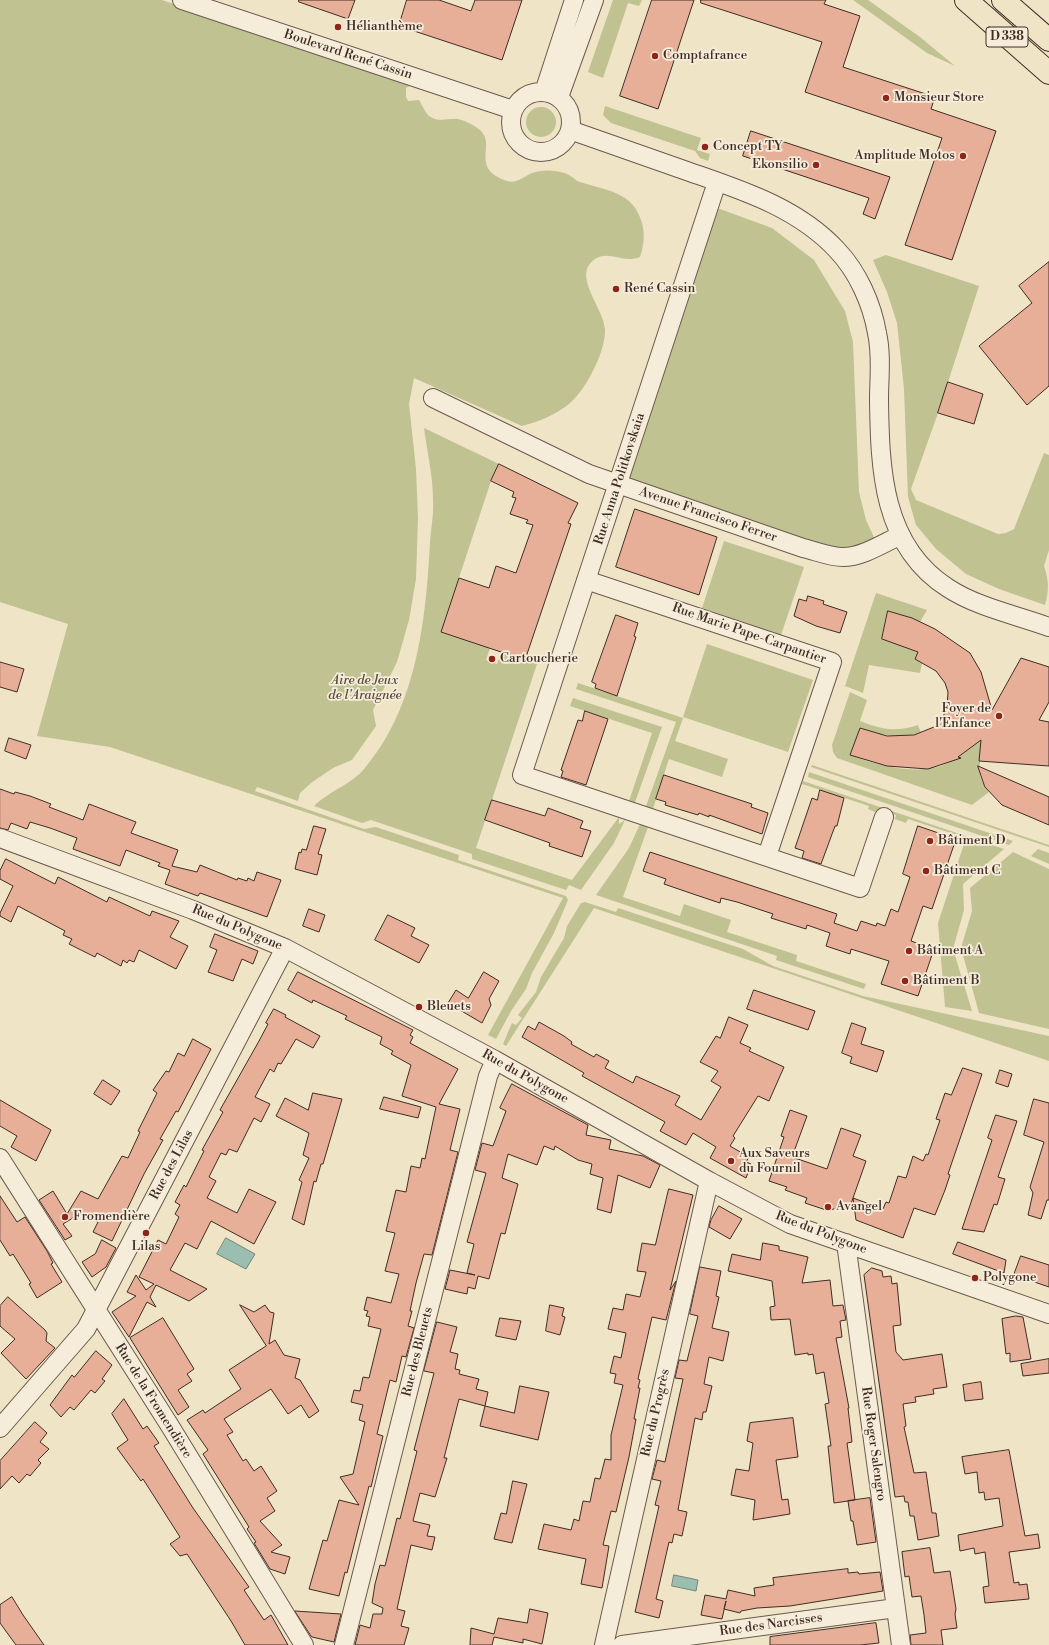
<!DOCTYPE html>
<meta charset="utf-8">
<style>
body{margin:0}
canvas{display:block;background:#efe4c6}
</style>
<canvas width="1049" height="1645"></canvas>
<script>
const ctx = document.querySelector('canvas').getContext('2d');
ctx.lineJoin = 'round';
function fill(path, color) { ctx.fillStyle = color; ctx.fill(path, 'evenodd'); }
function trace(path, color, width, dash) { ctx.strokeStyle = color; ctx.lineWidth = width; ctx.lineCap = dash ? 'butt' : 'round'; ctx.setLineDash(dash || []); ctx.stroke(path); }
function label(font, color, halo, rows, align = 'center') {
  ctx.font = font + ' "Libre Bodoni",serif'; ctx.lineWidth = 3.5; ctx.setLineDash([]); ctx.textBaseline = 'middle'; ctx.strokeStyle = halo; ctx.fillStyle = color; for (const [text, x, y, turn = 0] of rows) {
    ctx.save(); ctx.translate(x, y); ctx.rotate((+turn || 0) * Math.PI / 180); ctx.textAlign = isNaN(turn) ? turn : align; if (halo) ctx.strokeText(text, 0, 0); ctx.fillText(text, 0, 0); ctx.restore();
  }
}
fill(new Path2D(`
 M0,0H162L413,84L406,88V97L408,101L419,100C422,105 425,112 429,116C438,123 448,118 458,119C466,121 474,125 480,130C497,145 469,168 507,181C517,184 523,177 532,173C546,168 567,170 577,181C605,191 633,190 642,223C645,234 644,246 640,257C623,264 609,250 595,259C571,275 604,308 605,329C606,351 586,390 569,404C555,415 538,422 522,426L414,378L409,404L416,469L418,518L416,579L409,620L397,662L373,710L376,726L352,760L333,768L311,783L300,793L298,801L257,787L255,791L364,829L376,827L459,855L458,860L566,896L568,900L554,933L532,973L526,989L511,1011L496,1039L488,1035L563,898L110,747L37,736L68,624L0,602Z
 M613,0H642L639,6L628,3L603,78L588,72Z
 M853,0H868L920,37L955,66L927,53Z
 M605,106L701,138L697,150L710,154L708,161L700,158L695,151L611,123L603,115Z
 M526 122a15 15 0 1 1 30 0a15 15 0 1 1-30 0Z
 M709,205L772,228L814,260L845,311L853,342L859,492L866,520L878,546L856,555L618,484Z
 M886,255L979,286L938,413L911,489L916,500L998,534L1006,533L1014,529L1044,453L1049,455V550L1044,566C1049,580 1049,591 1045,605L999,589L966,574L936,549L916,525L908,497L904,389L897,323L887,292L873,260Z
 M424,428L499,464L491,481L441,632L490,648L486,660L497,664L501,652L537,664L476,848L572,880L619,817V824L625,820L614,843L581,890L569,885L566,890L472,859V854L371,820L362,823L314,806C329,791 351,785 365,768C417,706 426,620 430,542C431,528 434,514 433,500C433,476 427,451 424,428Z
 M724,541L804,567L781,635L702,608Z
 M876,593L927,610L920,622L888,611L882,638L918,652L915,659L922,663L920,673L869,665L863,693L845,686Z
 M707,644L813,680L788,752L683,717Z
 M578,683L683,718L675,741L728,759L722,777L669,759L652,812L645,809L676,722L576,689Z
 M850,692L867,700L860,721C881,729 895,733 918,725L921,733C900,738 880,736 860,728L850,755C879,766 927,779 954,759C962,753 969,745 976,738L990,739C980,759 973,772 989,792L972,805L837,758L833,752L832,745Z
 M573,698L662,727L634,805L628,804L652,733L570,706Z
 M812,765L1049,845V847L811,767Z
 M809,772L1013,841L1009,845L808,777Z
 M803,781L1004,849L963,884L964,910L953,949L972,1011L945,1007L938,923L966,838L908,819L906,823L895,819L896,815L882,811L880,814L868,809L869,806L802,784Z
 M640,824L648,827L623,897L680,916L684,904L731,920L727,932L797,955L796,961L866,984L864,989L776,960L777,956L596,895L629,848Z
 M1038,849L1049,853V864L1031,856Z
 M1013,852L1049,869V1029L979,1013L961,948L972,911L970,888Z
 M585,902L616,912L618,908L743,949L773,966L863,996L1049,1036V1061L594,908L506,1046L503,1044L512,1023L516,1025L522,1018L518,1015L536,992L541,977L564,938L567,926L581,903Z`), '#c0c291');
const water = new Path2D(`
 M226,1238L255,1254L246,1269L217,1254Z
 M674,1575L698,1580L696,1591L672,1586Z`);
fill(water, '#9abfb1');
trace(water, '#768479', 1);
const building = new Path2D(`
 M299,0H355L348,19L299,2Z
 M407,0H439L471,11L475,0H522L502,60L399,26Z
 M652,0H694L658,109L620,96Z
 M701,0H826L824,4L860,16L843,67L935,97L931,109L996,131L952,260L905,245L942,138L805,92L822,42L701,3Z
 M751,131L890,177L875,219L863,214L869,198L743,156Z
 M1049,262V386L1027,405L979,346L1032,303L1019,286Z
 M948,382L983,394L974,424L938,413Z
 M499,464L578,503L568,523L571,524L525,660L441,632L459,578L489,588L496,566L516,573L533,525L526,523L528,520L510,514L516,498L512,497L514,492L491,481Z
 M635,509L717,537L699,595L616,567Z
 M808,596L824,601L823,604L847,612L840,633L816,626L794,616L799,599L806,601Z
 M888,611L912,618L935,629L970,653L981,672L992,710L1021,658L1049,667V702L1039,720L1049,722V766L979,761L981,740L958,757L961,758L928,769L887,766L850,755L860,728L887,736L914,735L934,727L943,717L947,707L948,692L945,683L936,671L915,659L918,652L882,639Z
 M616,615L638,623L634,636L636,637L617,696L595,688L596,684L592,682Z
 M0,662L24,669L17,692L0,687Z
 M585,711L608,719L586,785L561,777L563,771L561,770L578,720L582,721Z
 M9,738L31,745L26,759L5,751Z
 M978,766L1049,797V825L1002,805L985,787Z
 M664,775L752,804L751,807L768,813L762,834L709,815V817L699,813L698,815L665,805L666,802L656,799Z
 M0,789L14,794L15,792L30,796L51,804L49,807L83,820L89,804L136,822L131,833L178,850L172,866L197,872L200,865L237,880L238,878L247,881L248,878L254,881L257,872L281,880L267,917L200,893L198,896L165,884L170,870L158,866L160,863L126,850L120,866L73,849L77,838L50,828L30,822L27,829L11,823L8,830L0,828Z
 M820,790L844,798L837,826H835L821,864L802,858L804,851L795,848L812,798L817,800Z
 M492,800L545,816L548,808L583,821L580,828L591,831L582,857L549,846L550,843L485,820Z
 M314,826L326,829L318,854L322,855L317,875L295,869L299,852L301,853L302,849L306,850Z
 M918,826L956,839L932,909L923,906L911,941L934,949L918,996L881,984L889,961L851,949L850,954L826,946L830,933L807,925L806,929L771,918L773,914L737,902L721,898L720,903L696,895L664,884L666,879L643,871L650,852L837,914L834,923L857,931L861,921L876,926L877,923L885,926L891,909L898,912L910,877L903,874Z
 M6,859L55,884L58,877L107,902L109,897L150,916L152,911L179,921L170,937L188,946L176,969L139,950L134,962L129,960L127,963L123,960L121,966L97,953L95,957L69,944L72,939L63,935L65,931L18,906L11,922L0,916V913L13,886L0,879V871Z
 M309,909L325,915L319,932L303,926Z
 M388,915L415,928L411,936L429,945L419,963L375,940Z
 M215,934L258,951L253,964L242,959L233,981L208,972L217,950L210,947Z
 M298,972L413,1030L410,1035L413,1037L410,1043L458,1069L439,1104L460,1109L450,1150L458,1152L432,1255L424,1254L416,1283L410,1311H412L408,1326L414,1328L406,1357L402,1356L396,1382L390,1380L377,1434L383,1436L371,1487L369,1486L347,1573L345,1572L339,1596L309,1589L323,1540L327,1541L339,1500L359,1505L340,1477L353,1474L365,1422L359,1420L363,1405L351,1402L354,1390L360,1391L363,1377L369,1378L381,1329L368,1326L370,1317L366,1316L368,1311L364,1310L367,1297L391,1303L399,1274L385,1271L395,1233L386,1231L396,1190L406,1192L411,1166L420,1168L422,1158L425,1159L436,1107L402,1096L411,1065L391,1054L393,1051L380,1044L382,1037L345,1019L347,1016L313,1000L312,1003L288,990Z
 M484,972L499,981L489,999L491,1005L482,1023L448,1003L456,990L468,998Z
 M754,990L815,1011L808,1030L747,1009Z
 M274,1009L286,1015L285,1017L320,1036L313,1048L296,1039L281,1064L278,1063L274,1072L270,1069L255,1097L270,1104L261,1122L254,1118L237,1152L229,1149L226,1155L221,1153L209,1177L216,1181L207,1198L237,1213L249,1189L276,1202L254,1244L211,1221L197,1249L185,1243L170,1270L207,1289L189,1301L156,1285L150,1297L156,1307L147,1302L129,1337L112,1312L136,1296L127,1292L136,1275L146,1290L154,1284L139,1277L158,1240L166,1244L179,1217L175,1214L180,1205L175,1202L184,1185L186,1187L204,1151L202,1150L223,1112L220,1110L259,1041L268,1024L266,1023Z
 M729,1017L748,1025L740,1043L751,1048L749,1051L784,1067L769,1101L758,1096L733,1136L735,1138L730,1146L749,1157L746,1162L751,1164L746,1178L710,1158L716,1147L693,1133L686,1145L660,1131L665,1122L582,1076L584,1073L522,1037L528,1026L535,1030L539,1022L564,1036L572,1042L571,1044L594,1057L596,1054L609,1061L605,1068L633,1083L636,1076L680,1096L675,1105L701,1120L721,1087L711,1081L718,1071L700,1062L716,1036L720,1038Z
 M852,1023L866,1028L861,1044L884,1051L877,1072L850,1063L852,1057L842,1053Z
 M193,1039L211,1049L178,1112L176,1111L160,1139L163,1140L144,1174L112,1241L93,1232L98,1222L81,1213L63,1224L72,1236L65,1240L39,1200L53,1191L67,1214L81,1191L98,1199L122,1156L128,1158L140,1132L138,1131L157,1093L153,1090L166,1071L169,1072L178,1053L184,1056Z
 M963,1068L982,1074L948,1174L950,1175L945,1190L935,1215L914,1208L903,1238L856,1220L853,1198L850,1207L826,1210L805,1203L807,1198L785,1190L787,1187L769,1181L784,1137L781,1136L790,1110L807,1116L792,1157L827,1169L841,1128L861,1135L853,1156L866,1161L853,1198L883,1209L886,1202L889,1203L898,1176L906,1178L913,1156L923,1161L926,1154L928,1155L940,1120L936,1119L945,1093L951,1095Z
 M1000,1070L1012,1074L1008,1087L996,1083Z
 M103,1080L120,1091L111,1105L94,1094Z
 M512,1084L588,1125L586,1135L611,1140L609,1149L643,1156L660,1165L650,1188L618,1175L611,1213L597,1209L603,1178L590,1174L592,1164L578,1160L555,1146L554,1150L544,1146L537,1165L508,1154L502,1178L518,1184L505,1234L501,1233L489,1279L478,1276L475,1289L468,1287L467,1294L445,1289L450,1270L475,1275L467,1273L474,1244L467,1242L486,1173L475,1170L482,1143L493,1146L506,1111L500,1108Z
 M313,1093L342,1099L323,1164H321L316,1182L314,1181L304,1225L292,1219L302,1182L299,1180L309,1158L303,1155L309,1133L276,1116L285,1098L308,1110Z
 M384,1097L421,1107L418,1118L380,1109Z
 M1034,1099L1049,1103V1200H1047L1041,1219L1028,1215L1033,1193L1030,1187L1044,1142L1024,1135Z
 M0,1100L51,1130L36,1161L11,1147L17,1136L0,1126Z
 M996,1115L1017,1121L998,1177L1005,1179L997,1205L994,1204L984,1232L962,1229L992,1140L988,1138Z
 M669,1189L693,1195L670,1290L676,1281L666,1320L652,1317L638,1379L640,1380L638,1388H640L634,1419H636L629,1457L616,1512L611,1511L603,1545L609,1546L602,1588L581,1584L586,1559L538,1549L544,1524L571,1530L574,1519L579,1521L583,1501L590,1502L595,1478L600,1479L605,1459L611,1460V1435L623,1385L614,1383L616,1374L610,1373L614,1356L621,1358L626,1333L608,1329L613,1308L623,1310L626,1294L640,1297L646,1272L637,1271L642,1243L655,1245Z
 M0,1196L17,1222L25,1217L47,1251L53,1263L51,1264L62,1282L37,1298L29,1284L31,1283L13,1254L10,1256L0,1240Z
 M719,1206L742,1219L730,1239L709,1227L711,1220Z
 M102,1240L116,1248L106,1267L92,1277L82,1262L95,1254Z
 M958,1242L1006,1260L1004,1273L953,1254Z
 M763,1243L779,1246V1250L808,1257L802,1283L830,1280L833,1306L843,1305L846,1320L840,1321L842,1337L836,1338L849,1408H848L852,1442L847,1443L855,1500L834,1503L828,1446H831L825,1404L829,1403L824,1372L816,1374L813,1354L808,1355V1353L795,1355L790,1319L771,1320L770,1307L775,1306L772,1281L728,1271L732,1254L760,1260Z
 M1021,1256L1049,1265V1287L1014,1275Z
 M700,1267L721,1271L716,1296L719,1297L712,1328L729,1332L723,1361L709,1357L704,1384L712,1386L706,1412H703L702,1420L695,1418L678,1510L687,1512L682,1536L674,1534L672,1543L669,1542L656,1599L663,1601L659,1618L635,1612L659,1506L655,1505L661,1481L652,1479L657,1460L665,1462L683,1379L675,1378L679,1360L687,1361L698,1316L690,1314Z
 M872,1268L882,1271L883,1277L891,1276L892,1284L897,1283L901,1325L893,1326L896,1352L903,1360L942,1354L947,1387L933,1389L934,1394L915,1397L916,1402L903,1404L906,1426L904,1427L914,1473L926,1472L932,1513H936L939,1536L918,1540L914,1516H910L908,1502H905L904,1496L895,1497L864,1275Z
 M8,1297L45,1330L47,1333L46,1341L55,1348L26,1379L1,1353L15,1339L0,1326V1306Z
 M240,1305L254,1312L265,1305L270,1312L274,1313L269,1344L275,1340L284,1355L300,1359L295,1378L300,1380L319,1411L309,1418L301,1405L288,1414L271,1389L224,1419L233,1432L227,1435L243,1461L246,1459L254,1471L261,1466L277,1491L267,1498L275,1511L260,1521L282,1545L271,1552L290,1557L285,1574L270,1569L254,1543L256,1542L247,1529L249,1527L203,1454L208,1450L187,1420L203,1410L205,1413L241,1389L229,1370L266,1346Z
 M550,1305L564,1308L562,1316L565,1317L560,1335L546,1331Z
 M1016,1316L1023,1317L1031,1359L1010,1362V1353L1006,1354L1002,1319Z
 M163,1318L194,1369L187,1374L192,1381L178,1390L189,1407L178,1415L130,1338Z
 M500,1318L521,1321L516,1340L496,1336Z
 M437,1322L457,1327L450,1352L458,1354L455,1369L460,1370L459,1374L479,1379L476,1389L488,1392L485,1406L459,1399L444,1458H447L435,1497L420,1493L413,1521L430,1525L427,1536L435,1537L432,1550L411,1545L397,1609L405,1611L401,1626L409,1628L404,1645H355L360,1625L370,1628L373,1614H382L383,1608L372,1603L375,1584L380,1565L385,1566L397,1518L400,1519L417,1451L414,1450L434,1373L424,1371Z
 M96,1351L112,1365L102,1379L105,1381L95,1393L91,1390L74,1410L70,1407L61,1417L50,1405L72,1375L74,1377Z
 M1049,1359V1373L1023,1376L1021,1364Z
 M981,1382L983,1399L965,1401L963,1385Z
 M520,1386L549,1392L538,1440L480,1426L485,1406L514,1413Z
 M124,1399L143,1429L147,1426L159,1443L154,1446L193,1508L249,1587L244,1590L264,1620L271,1615L288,1645H245L231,1621L187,1554L180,1556L170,1544L180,1537L143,1479L141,1481L117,1448L128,1440L112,1414Z
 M793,1418L798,1457L776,1460L782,1500L788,1499L790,1514L753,1520L755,1500L731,1495L736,1469L749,1471L753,1443L747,1441L750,1423Z
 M35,1422L47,1433L40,1442L49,1449L38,1460L41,1463L30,1476L27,1474L19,1483L12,1476L0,1489V1461Z
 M1009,1450L1025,1536L1038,1534L1040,1548L1009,1552L1014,1583L1019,1582V1585L1027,1584L1029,1599L985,1603L983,1587L989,1586L985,1552L975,1554L974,1548L960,1551L958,1535L1003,1526L999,1498L985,1500L984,1492L979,1493L977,1472L965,1474L962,1457Z
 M513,1481L527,1484L512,1543L494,1539L501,1513L506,1514Z
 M870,1498L876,1542L857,1545L853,1521H851L848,1501Z
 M930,1548L934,1573L950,1571L956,1609L955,1614L957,1628L941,1630L943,1645H911L910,1635L926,1633L924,1615L921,1596L912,1597L909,1576L905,1577L902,1552Z
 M848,1569V1573L858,1572L859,1574L880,1572L883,1591L790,1606L757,1608L741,1611L740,1613L724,1609L726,1601L722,1619L701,1615L705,1595L726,1599L728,1590L755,1596L754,1588L774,1585L773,1578Z
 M12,1597L23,1615L44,1645H16L0,1623V1605Z
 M530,1609L548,1613L542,1644L523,1639V1643L494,1637L492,1645H470L471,1628L494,1634L498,1618L527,1623Z
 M295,1611L341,1614L334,1642L312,1637Z
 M876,1623L879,1643L860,1645H770V1637Z`);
fill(building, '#e7af98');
trace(building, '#412c25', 1);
const minor = new Path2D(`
 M182,0L513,110
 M511 122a30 30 0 1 1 60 0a30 30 0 1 1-60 0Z
 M544,92L574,0
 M559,97L594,0
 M570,130C608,143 646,157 684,170C738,189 796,206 837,250C858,272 872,304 877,333C882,355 879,378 879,400C880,469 882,546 948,588C977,607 1016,615 1049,627
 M717,182L522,775L860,888L884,817
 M433,398L589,474L803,548C816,551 830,557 843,557C862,557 882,544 899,536
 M586,580L832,662L767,856
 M0,838L193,910L285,948L495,1060L709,1181L790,1224L1049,1314
 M0,1158L170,1426L304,1645
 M846,1243L901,1645
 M0,1428L86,1329L285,948
 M344,1645L488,1076L495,1060
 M604,1645L709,1181
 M622,1645L896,1608`);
const primary = new Path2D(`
 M966,0L1049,73
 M1003,0L1049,40`);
trace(minor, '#6c5a4d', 20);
trace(primary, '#412c25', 24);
trace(minor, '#f5edda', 18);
trace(primary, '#efe4c6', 22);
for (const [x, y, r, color] of [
 [338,27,4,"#8f2418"],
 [655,56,4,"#8f2418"],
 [886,98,4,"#8f2418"],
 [705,147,4,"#8f2418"],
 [963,156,4,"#8f2418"],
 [816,165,4,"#8f2418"],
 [616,289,4,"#8f2418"],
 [492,659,4,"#8f2418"],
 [999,716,4,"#8f2418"],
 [930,841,4,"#8f2418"],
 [926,871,4,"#8f2418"],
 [909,951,4,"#8f2418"],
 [905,981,4,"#8f2418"],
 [419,1007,4,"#8f2418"],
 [731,1161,4,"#8f2418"],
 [828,1207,4,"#8f2418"],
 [65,1217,4,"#8f2418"],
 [146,1233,4,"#8f2418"],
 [975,1278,4,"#8f2418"]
]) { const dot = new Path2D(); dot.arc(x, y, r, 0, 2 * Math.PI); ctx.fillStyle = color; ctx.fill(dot); trace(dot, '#f5edda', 1.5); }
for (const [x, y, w] of [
 [1007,37,42]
]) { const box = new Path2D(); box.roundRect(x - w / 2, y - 10, w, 20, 3); ctx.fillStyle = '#f5edda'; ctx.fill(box); trace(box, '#412c25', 1); }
label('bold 12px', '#412c25', null, [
 ["D 338",1007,37]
]);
label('13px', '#412c25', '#f5edda', [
 ["Hélianthème",346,27],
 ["Comptafrance",663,56],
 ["Monsieur Store",894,98],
 ["Concept TY",713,147],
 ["Amplitude Motos",955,156,"right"],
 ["Ekonsilio",808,165,"right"],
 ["René Cassin",624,289],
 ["Cartoucherie",500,659],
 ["Foyer de",991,709,"right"],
 ["l'Enfance",991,724,"right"],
 ["Bâtiment D",938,841],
 ["Bâtiment C",934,871],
 ["Bâtiment A",917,951],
 ["Bâtiment B",913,981],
 ["Bleuets",427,1007],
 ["Aux Saveurs",739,1154],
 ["du Fournil",739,1169],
 ["Avangel",836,1207],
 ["Fromendière",73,1217],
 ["Lilas",146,1247,"center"],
 ["Polygone",983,1278]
], 'left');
label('13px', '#412c25', '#f5edda', [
 ["Boulevard René Cassin",348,55,18],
 ["Rue Anna Politkovskaia",620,479,-72],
 ["Avenue Francisco Ferrer",708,515,19],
 ["Rue Marie Pape-Carpantier",749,634,19],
 ["Rue du Polygone",237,928,23],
 ["Rue du Polygone",525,1077,29],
 ["Rue des Lilas",172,1165,-62],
 ["Rue du Polygone",821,1233,21],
 ["Rue des Bleuets",418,1352,-76],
 ["Rue de la Fromendière",153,1401,58],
 ["Rue du Progrès",656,1413,-77],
 ["Rue Roger Salengro",873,1444,82],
 ["Rue des Narcisses",771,1625,-8]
]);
label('italic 13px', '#5a4a3b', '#f5edda', [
 ["Aire de Jeux",365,681],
 ["de l'Araignée",365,696]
]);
</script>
